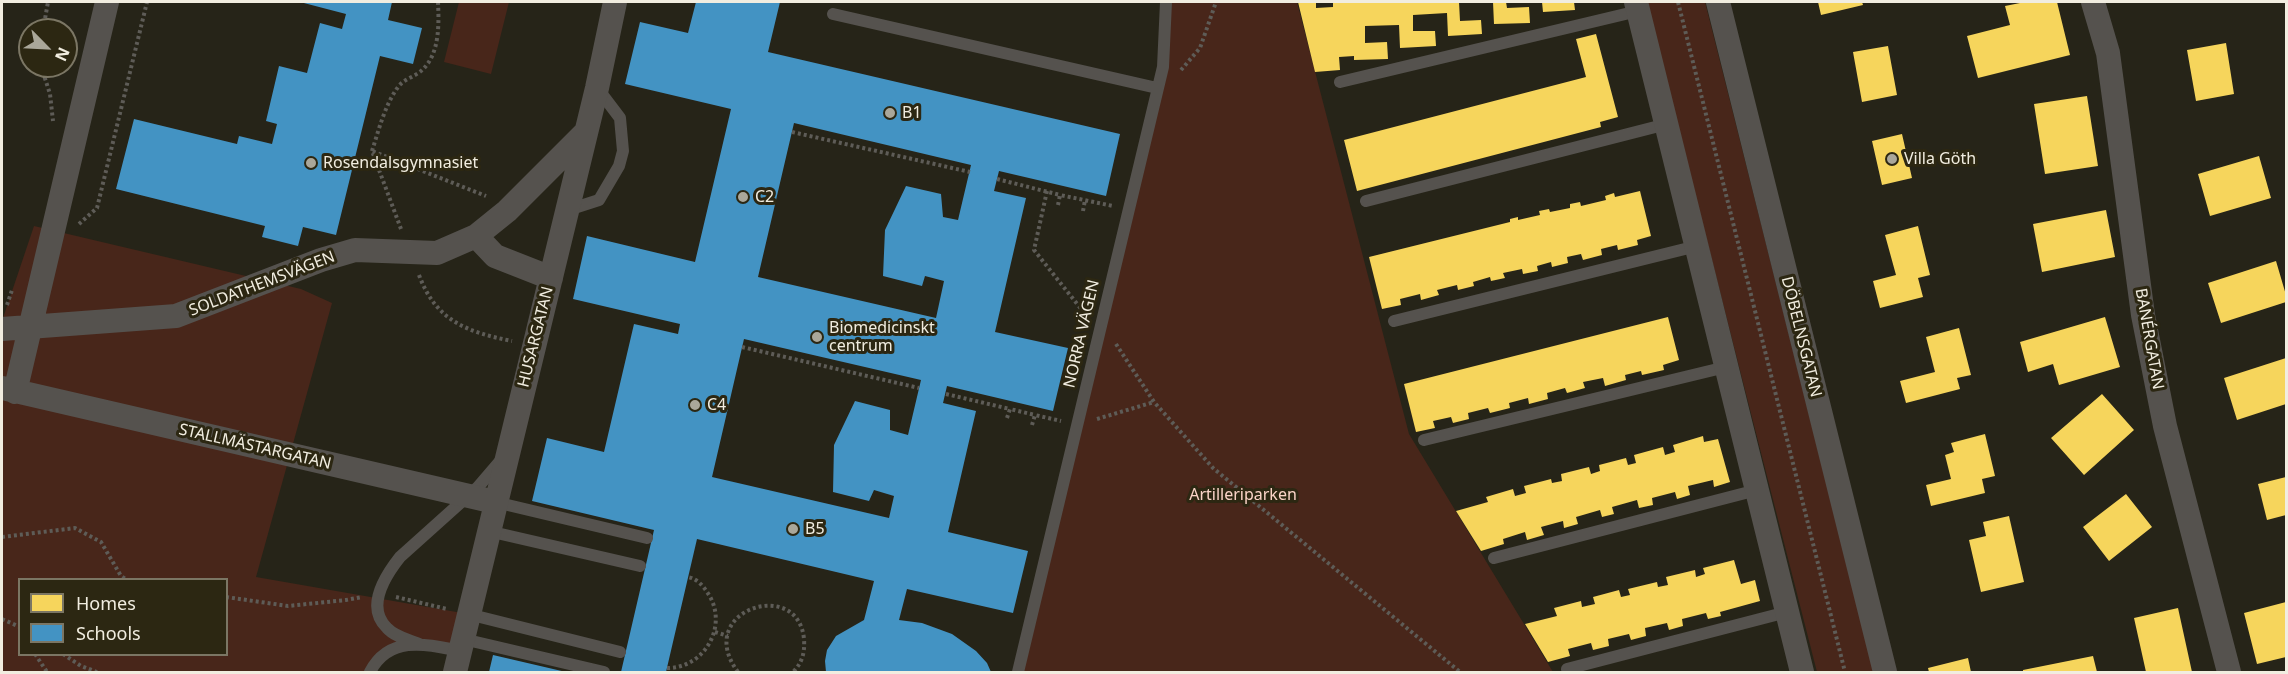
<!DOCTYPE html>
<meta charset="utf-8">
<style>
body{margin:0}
#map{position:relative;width:2288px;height:674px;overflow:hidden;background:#262418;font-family:"Noto Sans",sans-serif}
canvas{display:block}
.frame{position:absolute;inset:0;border:3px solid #f1ede0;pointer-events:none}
.legend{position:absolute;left:18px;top:578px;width:210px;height:78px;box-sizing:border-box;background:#2c2712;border:2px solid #7b7664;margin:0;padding:8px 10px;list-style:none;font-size:18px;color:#f1ede0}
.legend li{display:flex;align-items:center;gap:12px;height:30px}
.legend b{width:30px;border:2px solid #7b7664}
.north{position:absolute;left:18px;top:18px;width:60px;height:60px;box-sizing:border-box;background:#2c2712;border:2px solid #7b7664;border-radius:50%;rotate:114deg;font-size:16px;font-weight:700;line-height:24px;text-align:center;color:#f1ede0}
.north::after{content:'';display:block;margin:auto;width:21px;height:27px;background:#aaa79a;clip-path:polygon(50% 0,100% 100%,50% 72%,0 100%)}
</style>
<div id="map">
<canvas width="2288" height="674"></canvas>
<div class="frame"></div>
<ul class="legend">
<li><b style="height:16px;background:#f6d55c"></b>Homes</li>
<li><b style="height:16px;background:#4393c3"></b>Schools</li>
</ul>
<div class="north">N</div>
</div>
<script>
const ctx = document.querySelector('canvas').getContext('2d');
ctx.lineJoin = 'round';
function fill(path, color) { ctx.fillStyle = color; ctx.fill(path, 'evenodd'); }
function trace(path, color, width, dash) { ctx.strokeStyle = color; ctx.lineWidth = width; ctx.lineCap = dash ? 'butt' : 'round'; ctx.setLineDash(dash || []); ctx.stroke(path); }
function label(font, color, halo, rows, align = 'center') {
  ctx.font = font + ' "Noto Sans",sans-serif'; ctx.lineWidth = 6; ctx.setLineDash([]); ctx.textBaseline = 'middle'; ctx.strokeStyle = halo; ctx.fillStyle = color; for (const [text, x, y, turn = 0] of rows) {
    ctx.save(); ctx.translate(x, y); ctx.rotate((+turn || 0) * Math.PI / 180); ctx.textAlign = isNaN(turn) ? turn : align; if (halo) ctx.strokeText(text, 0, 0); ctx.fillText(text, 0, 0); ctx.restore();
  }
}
fill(new Path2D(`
 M459,2H509L491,74L444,62Z
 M1166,2H1297L1409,434L1553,672H1018L1163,67Z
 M1646,2H1705L1874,672H1817Z
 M34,226L301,289L332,303L256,577L468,614L460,651L396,647L370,672H2V321ZM20,580H226V654H20Z`), '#48261a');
fill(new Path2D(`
 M1298,2H1316V8L1333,7V2H1459L1460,21L1481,20L1482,34L1448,36L1447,13L1413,15V31H1435L1436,46L1400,48L1399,25L1365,26V43L1387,42L1388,59L1354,60V56L1339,57L1340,70L1315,72Z
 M1493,2H1506L1507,8L1529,7L1530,23L1494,24Z
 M1542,2H1574L1575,10L1543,12Z
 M1818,2H1862L1863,5L1821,15Z
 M2025,2H2057L2070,55L1978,78L1967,36L2010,25L2005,6Z
 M1596,34L1618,117L1600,122L1601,127L1357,191L1344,140L1586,77L1576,39Z
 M2226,43L2234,94L2196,101L2187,50Z
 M1888,46L1897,95L1862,102L1853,52Z
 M2087,96L2098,166L2045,174L2034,104Z
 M1902,134L1912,178L1882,185L1872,141Z
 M2259,156L2271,198L2210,216L2198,174Z
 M1640,191L1651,236L1637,240L1638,245L1618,250L1617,245L1601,249L1602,255L1583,260L1581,254L1567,257L1568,263L1552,267L1551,262L1537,266L1538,271L1523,274L1522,269L1503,273L1505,278L1491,281L1490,277L1473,282L1474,286L1458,290L1457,285L1437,290L1439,295L1421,300L1420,294L1400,299L1401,305L1382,309L1369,257L1510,222V219L1518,217V220L1540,215L1539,211L1549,209L1550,212L1570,208V204L1580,202L1581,206L1606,200L1605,196L1614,193L1615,197Z
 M2106,210L2115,257L2042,272L2033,224Z
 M1918,226L1930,275L1918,278L1923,297L1880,308L1873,281L1896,275L1885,235Z
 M2276,261L2286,295V302L2221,323L2208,283Z
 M1668,317L1679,360L1663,365L1664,370L1642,375L1641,371L1625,375L1626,380L1605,386L1603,378L1583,382L1585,388L1567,393L1565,388L1547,393L1548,399L1529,404L1528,398L1509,403L1510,408L1490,413L1488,408L1468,413L1469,419L1453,423L1451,417L1433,421L1435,428L1416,432L1404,384Z
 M2105,317L2120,367L2059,385L2053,364L2028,372L2020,342Z
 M1959,328L1971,375L1957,378L1960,389L1906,403L1900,381L1935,372L1926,337Z
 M2286,358V404L2237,420L2224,378Z
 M2102,394L2134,430L2084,475L2051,438Z
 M1985,434L1995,476L1982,479L1985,493L1931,506L1926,485L1951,479L1945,455L1954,452L1951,443Z
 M1703,436L1704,442L1718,439L1730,482L1714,487L1713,480L1688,486L1690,495L1677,499L1675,492L1652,498L1653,505L1639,508L1637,500L1612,507L1614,514L1602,517L1600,510L1576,517L1578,524L1564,528L1563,521L1541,527L1544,535L1527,540L1525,532L1503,539L1504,544L1481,551L1456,511L1488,502L1486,497L1513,489L1515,496L1526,493L1524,486L1551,479L1552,483L1562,481L1561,474L1589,467L1591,474L1600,471L1599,465L1626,458L1628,465L1636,463L1634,455L1663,447L1665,455L1675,452L1673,445Z
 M2286,477V515L2267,520L2258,484Z
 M2126,494L2152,527L2109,561L2083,527Z
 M2009,516L2024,582L1981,592L1969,540L1986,536L1983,522Z
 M1734,560L1741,584L1755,580L1760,601L1720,612L1721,616L1708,619L1706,613L1682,619L1683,626L1669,630L1667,623L1645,628L1646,636L1631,640L1629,634L1608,639L1609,646L1593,650L1591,643L1568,649L1570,656L1548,662L1525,624L1557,616L1554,608L1581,601L1582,607L1595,604L1593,597L1619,590L1621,597L1630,595L1628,589L1657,582L1658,587L1668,585L1666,577L1695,570L1696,577L1705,574L1703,568Z
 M2286,602V657L2257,664L2244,613Z
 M2178,608L2192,672H2146L2134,618Z
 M2093,656L2097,672H2023V670Z
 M1968,658L1971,672H1929L1928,668Z`), '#f6d55c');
fill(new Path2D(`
 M300,2H392L388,20L422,28L413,64L380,56L336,235L303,227L298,246L262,237L265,226L116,189L134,119L237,144L239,136L272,144L277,124L266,121L279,66L307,73L320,23L342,29L346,14Z
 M696,2H780L768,52L1120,134L1106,196L999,171L994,191L1026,198L995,332L1068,348L1053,411L947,386L943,403L976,411L948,532L1028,551L1013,613L907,589L899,620L922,623L952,634L976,651L987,663L991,672H826L825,661L827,650L836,636L864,620L874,581L697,539L666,672H621L654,530L532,501L547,438L604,452L634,324L678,334L680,324L573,299L587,236L695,262L731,109L625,84L640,22L688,33ZM794,123L971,165L958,220L943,217L941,194L906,186L885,230L883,276L922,286L925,276L944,281L936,318L758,277ZM744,339L921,380L908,435L890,430V410L855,401L834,445L833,492L869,501L874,490L894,496L889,518L712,477Z
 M493,655L566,672H489Z`), '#4393c3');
trace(new Path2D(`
 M1678,2L1845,672
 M43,30L48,2
 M41,66L50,94L53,121
 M1181,70L1200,48L1216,2
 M792,132L970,172
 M372,151C379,129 385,105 398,87C404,79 414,77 421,71C440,55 439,24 438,2
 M997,179L1060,195
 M1047,191L1034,250L1086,315
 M1058,205L1060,195L1113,206
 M1083,211L1085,200
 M79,224L97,208L147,2
 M401,229L372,151L486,196
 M419,275C436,321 467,332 512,341
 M7,305L12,290
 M1116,344L1154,402L1213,468L1460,672
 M742,347L919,388
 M946,394L1010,409
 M1007,418L1010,409L1035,415
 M1097,419L1154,402
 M1032,425L1035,415L1061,421
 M2,537L75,528L101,542L121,576L127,580
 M226,597L288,606L346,600L362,597
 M396,597L447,609
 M2,619L20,627
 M715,632L728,636
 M35,654L47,672
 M63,654L81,666L97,672
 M667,668C705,668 728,626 709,595C704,587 698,579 688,577
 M738,672C692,611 798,576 804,639C805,653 802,663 793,672`), '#5e5c57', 4, [3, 3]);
trace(new Path2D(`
 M833,14L1157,88
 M1340,82L1638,11
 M1366,201L1667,124
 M568,210L599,200L619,166L623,151L620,118L598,89
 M1394,321L1697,246
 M1424,440L1726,367
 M495,502L647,538
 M488,531L640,566
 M1494,558L1757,490
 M468,614L620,652
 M463,639L604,672
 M421,645C410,640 395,637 387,628C365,607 385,576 400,557L478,487L502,459
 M1567,669L1787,612
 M370,672C389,635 426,644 460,651
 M1018,672L1163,67L1166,2`), '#55524e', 12);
trace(new Path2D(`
 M1636,2L1802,672
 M1718,2L1885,672
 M2093,2L2108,53L2143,315L2165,426L2229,672
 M476,236L495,256L551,278
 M2,329L176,316L321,260L355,250L437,253L476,236L507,211L586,132
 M2,388L495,502
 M15,392L107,2
 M455,672L597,88L615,2`), '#55524e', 24);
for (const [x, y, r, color] of [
 [890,113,6,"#aaa79a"],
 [1892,159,6,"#aaa79a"],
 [311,163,6,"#aaa79a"],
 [743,197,6,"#aaa79a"],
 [817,337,6,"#aaa79a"],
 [695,405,6,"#aaa79a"],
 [793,529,6,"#aaa79a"]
]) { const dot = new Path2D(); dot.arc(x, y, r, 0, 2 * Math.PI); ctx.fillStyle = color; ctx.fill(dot); trace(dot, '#2c2712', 2); }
label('16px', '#f1ede0', '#2c2712', [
 ["B1",902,113],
 ["Villa Göth",1904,159],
 ["Rosendalsgymnasiet",323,163],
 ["C2",755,197],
 ["Biomedicinskt",829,328],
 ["centrum",829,346],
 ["C4",707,405],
 ["B5",805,529]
], 'left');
label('16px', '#f1ede0', '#2c2712', [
 ["SOLDATHEMSVÄGEN",262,284,-21],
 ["NORRA VÄGEN",1082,334,-77],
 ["HUSARGATAN",536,337,-76],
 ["DÖBELNSGATAN",1801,337,76],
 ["BANÉRGATAN",2149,339,80],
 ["STALLMÄSTARGATAN",255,447,13]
]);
label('16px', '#fad4c7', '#2c2712', [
 ["Artilleriparken",1243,495]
]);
</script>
